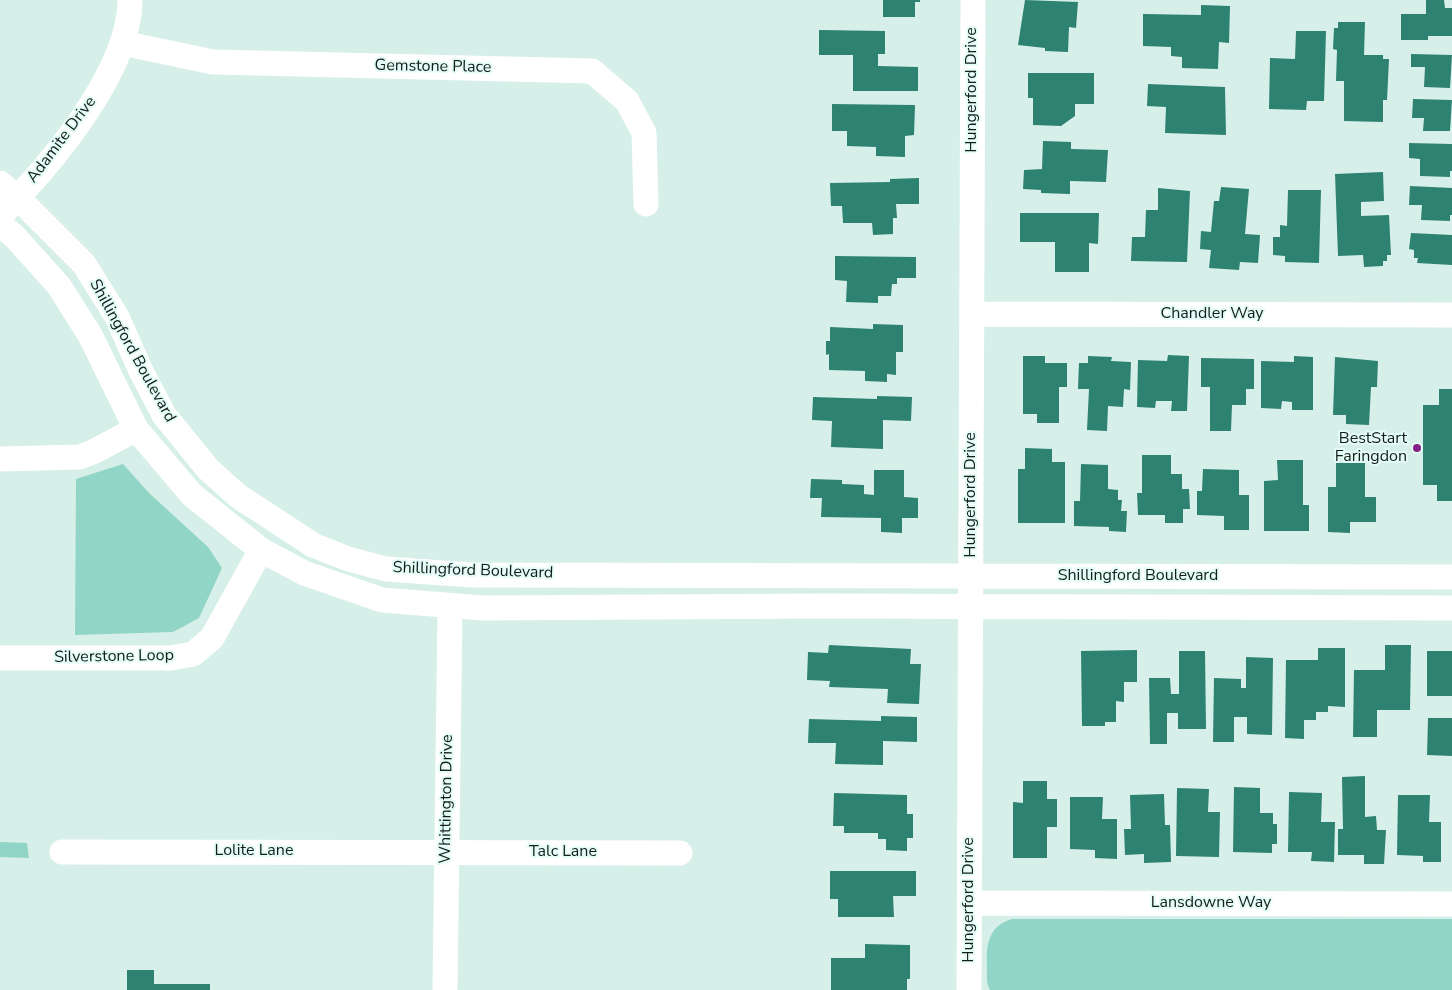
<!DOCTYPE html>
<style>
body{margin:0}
canvas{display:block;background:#d7efe9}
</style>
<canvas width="1452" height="990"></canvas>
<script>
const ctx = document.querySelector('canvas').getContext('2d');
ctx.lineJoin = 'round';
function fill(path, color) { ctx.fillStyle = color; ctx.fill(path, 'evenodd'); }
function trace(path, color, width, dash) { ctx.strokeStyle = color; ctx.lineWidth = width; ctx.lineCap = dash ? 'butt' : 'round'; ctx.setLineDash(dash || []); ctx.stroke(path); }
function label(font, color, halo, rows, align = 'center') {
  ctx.font = font + ' "Nunito Sans",sans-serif'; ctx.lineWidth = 4; ctx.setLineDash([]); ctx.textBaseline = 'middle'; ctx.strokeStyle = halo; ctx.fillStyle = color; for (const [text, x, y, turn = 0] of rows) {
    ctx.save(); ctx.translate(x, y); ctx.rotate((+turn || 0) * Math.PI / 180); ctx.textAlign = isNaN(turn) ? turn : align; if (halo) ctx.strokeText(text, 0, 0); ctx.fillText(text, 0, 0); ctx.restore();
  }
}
fill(new Path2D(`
 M123,464L149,493L208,547L222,568L199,618L173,632L75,635L76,479Z
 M0,842L27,843L29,858L0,857Z
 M1012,919H1452V990H990C986,983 987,975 987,967C986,945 988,926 1012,919Z`), '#90d5c5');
fill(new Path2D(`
 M883,0H920V2H915V17H883Z
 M1025,0L1078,2L1076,28L1069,27L1068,52L1045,51V48L1018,45Z
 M1426,0H1444L1445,8H1452V36H1428V40H1401V14H1426Z
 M1201,5L1230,6L1229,43L1219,42L1218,69L1182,68V57L1171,56V47L1143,46V14L1201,15Z
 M1338,22H1365L1364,55H1383V59H1389L1387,100H1383V122L1344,121V81H1336L1337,50L1333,49L1334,28H1338Z
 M819,30L885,31V54H878V66L918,67V91H853V55H819Z
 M1296,31H1326L1324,101H1307L1306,110L1269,109L1270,58L1295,59Z
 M1411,54L1452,55L1450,88L1424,87L1425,67H1411Z
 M1028,73H1094V104H1075V116L1061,126L1033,125V98H1028Z
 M1148,84L1225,87L1226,135L1165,133L1166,107L1147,106Z
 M1413,99L1452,100L1450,131H1423L1424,118H1412Z
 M832,104L915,105L914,135L905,136V157L876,156V147L847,146V131H832Z
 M1043,141L1071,142V149L1108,150L1106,182L1070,181V194L1041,193V190L1023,189L1024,170L1042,169Z
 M1409,143L1452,144V171H1450V177L1420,176V159L1409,158Z
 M1383,172L1384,201L1361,202V216L1389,215L1391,255H1387V261H1383V266L1364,267L1363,255L1338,256L1335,174Z
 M919,178V204H896L897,218H893V234L873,235L872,223H843L842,206H831L830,183L890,182V179Z
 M1410,186L1452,188V215H1450V221L1421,220L1422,205H1409Z
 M1221,187L1249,189L1245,234L1260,235L1258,263L1240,262L1239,270L1209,268L1211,250L1200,249L1201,231L1211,232L1214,201H1219Z
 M1158,188L1190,191L1187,262L1131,261L1132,237H1145L1146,210H1158Z
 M1288,190H1321L1319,263L1285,262V256L1273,255V237H1280V225L1287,226Z
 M1020,213H1099L1098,244L1089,243V272H1055V242H1020Z
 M1411,233L1452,235V265L1417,263L1418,258H1414V250L1409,249Z
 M835,256L916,257V278H897V284H892L891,296H878V303L846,302L847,281L835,280Z
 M873,324L903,325V352H896V375L887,374V382L865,381V371L829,370V354L826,355V341H830V327L873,329Z
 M1168,355L1189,356L1187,411H1171L1172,401H1156L1155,408L1137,407L1138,360L1167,361Z
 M1023,356H1045V363H1067V387H1059V423H1037V414H1023Z
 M1088,356L1112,357L1111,361L1131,362L1130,390L1124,389L1123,407L1108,406L1107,431L1087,430L1089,389H1078L1079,363H1088Z
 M1294,356L1313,357V410H1292V402L1282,401L1281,409L1261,408V361L1294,362Z
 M1335,357L1378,361L1377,387H1371L1369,425L1346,424V415H1333Z
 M1201,358L1254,359V389H1246V405H1232L1231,431H1210V387H1201Z
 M1439,389H1452V501H1437V485H1423V405H1439Z
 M877,396L912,397L911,421L883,420V449L831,447L832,421L812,420L813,397L877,399Z
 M1025,448L1052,449V462H1065V523H1018V469H1025Z
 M1142,455H1171V474H1182V489H1189L1190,509H1183V523H1165V515H1138L1137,493H1142Z
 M1277,460H1303V505H1309V531H1264V481L1278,480Z
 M1336,463H1365V497H1376V522H1350V533L1328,532V487H1336Z
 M1081,464L1108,465V489L1118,490V500H1122L1121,511H1127L1126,532L1109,531V527L1074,526V501H1080Z
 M1203,469L1239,470V495H1249V530H1224V516L1197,515V491H1202Z
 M874,470H904V497L918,498V518H902V533L881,532V518L821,517L822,498H810L811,479L842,480V484L864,485V494L874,495Z
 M829,645L911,649L910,664H921L919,704L887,703L888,689L829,687L830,681L807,680L808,652L828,653Z
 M1385,645H1411L1410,710H1377V737H1353L1354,670H1385Z
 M1318,648H1345V707L1328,706V712H1316V720H1304V739L1285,738L1286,660H1318Z
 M1137,650V682H1124V702L1116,701V722H1105V726H1082L1081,651Z
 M1179,651H1205L1206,729H1178V713H1167V744H1150L1149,678H1170L1171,694H1179Z
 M1427,651H1452V696H1427Z
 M1246,657L1273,658L1272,735L1247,734V717H1234V742H1213L1214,678L1241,679V688H1246Z
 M881,716L917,717V742L883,741V765L835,764L836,743H808L809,719L881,721Z
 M1428,718H1452V756L1427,755Z
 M1365,776V817L1376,816L1377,830H1386L1384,864H1364V855H1338V829H1343L1342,777Z
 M1023,781H1047V799H1057V827H1047V858H1013V802L1023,803Z
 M1234,787L1260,788V813H1273V824H1277V844H1272V853L1233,852Z
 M1177,788L1209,789L1208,812H1220L1219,857L1176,856Z
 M1289,792L1322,793L1321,822H1335L1334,862L1311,861L1312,852H1288Z
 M834,793L907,795V814H913V838H907V851L886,850V839H878V833H844V826H833Z
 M1164,794L1165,825H1170L1171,862L1144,863V854L1125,855L1124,829H1131L1130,795Z
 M1398,795H1430L1429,822H1441V862H1423V856L1397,855Z
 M1070,797H1103L1102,819H1117V859L1095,858V850L1070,849Z
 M830,871H916V896H893L894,917H838V899H830Z
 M865,944L910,945V979H907V990H831V958H865Z
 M127,970H154V984H210V990H127Z`), '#2e8272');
trace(new Path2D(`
 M122,43L213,62L592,71L627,101L644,133L646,204
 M0,183L18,198L84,264L117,317L141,371L164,415L208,469L238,496L313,545L348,559L386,569L472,575L1452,577
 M7,209C54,160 130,70 130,0
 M0,224L15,237L59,286L90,335L136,429L192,495L261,550L304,573L382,600L483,608L825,606L1452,608
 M972,314L1452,315
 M0,459L80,457L95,451L136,429
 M0,658H171L193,654L212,638L261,550
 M62,852L680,853
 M969,903L1452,904
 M445,990L450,607
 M969,990L973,0`), '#fff', 25);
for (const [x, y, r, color] of [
 [1417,448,5,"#861f86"]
]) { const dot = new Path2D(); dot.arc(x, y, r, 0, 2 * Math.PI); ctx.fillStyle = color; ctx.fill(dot); trace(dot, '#e4fcf6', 2); }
label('16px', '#141d1b', '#e4fcf6', [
 ["Gemstone Place",433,67,1],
 ["Hungerford Drive",972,90,-90],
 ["Adamite Drive",62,140,-53],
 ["Chandler Way",1212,314],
 ["Shillingford Boulevard",132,351,61],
 ["Hungerford Drive",971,495,-90],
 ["Shillingford Boulevard",473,571,2],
 ["Shillingford Boulevard",1138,576],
 ["Silverstone Loop",114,657,-1],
 ["Whittington Drive",447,799,-89],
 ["Lolite Lane",254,851],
 ["Talc Lane",563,852],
 ["Hungerford Drive",969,900,-90],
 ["Lansdowne Way",1211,903]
]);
label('16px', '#141d1b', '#e4fcf6', [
 ["BestStart",1407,439],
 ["Faringdon",1407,457]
], 'right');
</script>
